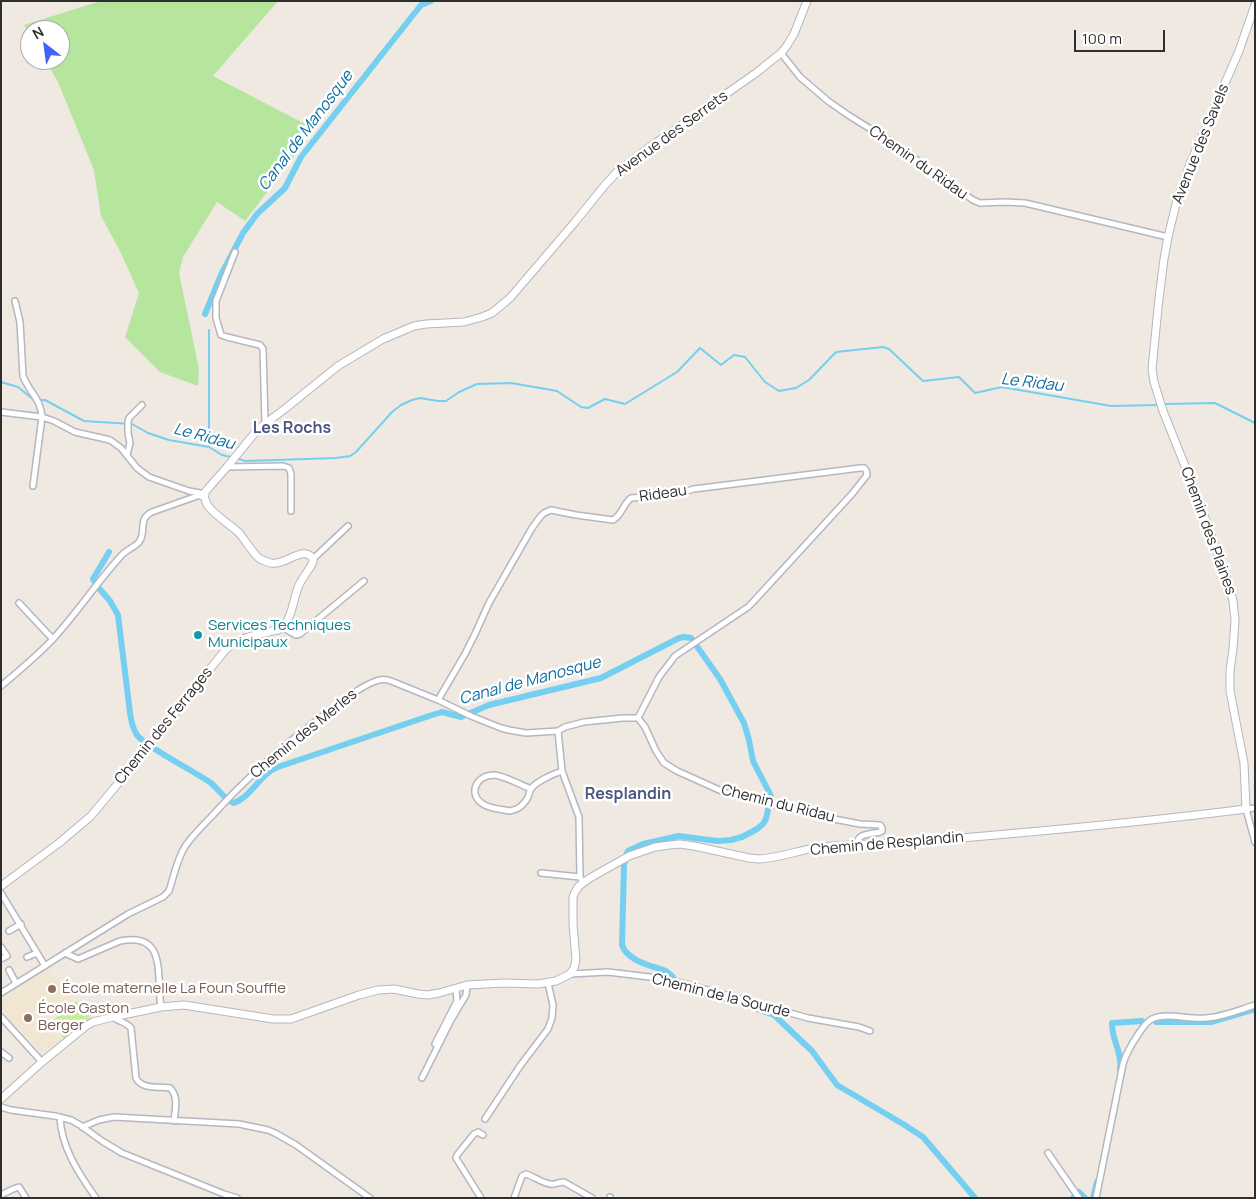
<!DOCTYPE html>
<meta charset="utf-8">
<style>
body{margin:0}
#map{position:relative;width:1256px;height:1199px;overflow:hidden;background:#efe9e1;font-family:Manrope,sans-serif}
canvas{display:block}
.frame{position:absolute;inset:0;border:2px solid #2e2e2e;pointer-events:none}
.north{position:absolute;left:20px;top:20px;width:50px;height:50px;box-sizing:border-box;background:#fff;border:1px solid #ababab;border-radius:50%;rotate:330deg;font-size:14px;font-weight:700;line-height:20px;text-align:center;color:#2e2e2e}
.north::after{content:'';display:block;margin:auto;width:18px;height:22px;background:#4264fb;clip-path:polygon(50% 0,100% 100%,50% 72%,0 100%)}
.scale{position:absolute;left:1074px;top:30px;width:91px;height:22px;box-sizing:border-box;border:2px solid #2e2e2e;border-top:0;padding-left:6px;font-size:15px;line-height:18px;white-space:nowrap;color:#2e2e2e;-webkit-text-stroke:4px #fff;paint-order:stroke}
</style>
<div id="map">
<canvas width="1256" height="1199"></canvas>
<div class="frame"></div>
<div class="north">N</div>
<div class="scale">100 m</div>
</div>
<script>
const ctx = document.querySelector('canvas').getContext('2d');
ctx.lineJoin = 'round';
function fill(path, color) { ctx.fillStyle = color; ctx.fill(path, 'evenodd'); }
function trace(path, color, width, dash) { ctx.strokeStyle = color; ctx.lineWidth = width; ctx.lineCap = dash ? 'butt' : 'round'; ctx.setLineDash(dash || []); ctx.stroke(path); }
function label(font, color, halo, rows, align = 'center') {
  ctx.font = font + ' Manrope,sans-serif'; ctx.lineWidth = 5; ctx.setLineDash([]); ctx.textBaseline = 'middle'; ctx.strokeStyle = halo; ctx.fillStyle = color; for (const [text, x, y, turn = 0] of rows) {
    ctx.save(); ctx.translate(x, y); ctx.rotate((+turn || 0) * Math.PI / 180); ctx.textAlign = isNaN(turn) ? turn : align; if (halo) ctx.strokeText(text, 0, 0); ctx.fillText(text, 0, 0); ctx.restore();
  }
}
fill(new Path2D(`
 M45,969L58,981L57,982L79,995L45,1021L62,1039L50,1050L47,1046L41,1052L16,1025L14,1026L4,1015L6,1014L1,1008V1000L9,994L43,974L41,972Z`), '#f0e6d1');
fill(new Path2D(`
 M101,1H278L213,76L309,126L292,160L245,221L217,202L183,257L179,273L199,369L198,386L160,372L125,337L139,293L120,251L101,216L94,170L58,82L45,60H60V30H30V35L24,25Z`), '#b6e59e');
fill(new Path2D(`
 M76,1001L90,1017L64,1039L51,1022Z`), '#c9ec9a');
trace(new Path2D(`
 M209,330V447
 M1,382L18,387L35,401L45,400L84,421L132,424L148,433L169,440L209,447L222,455L231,457
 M1164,404L1215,403L1255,423
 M236,458L245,461L336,458L350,456L356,452L392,412L401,405L412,400L420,398L438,401H446L459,392L477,384L511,383L557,391L581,407L588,408L605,399L625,404L677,372L700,348L721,365L734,355L745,357L765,382L779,391L796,388L809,380L836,352L883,347L889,349L923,381L959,377L975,393L1002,387L1111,406L1159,405`), '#75cff0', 2);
trace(new Path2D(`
 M205,314L221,275L243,233L257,214L285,188L301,157L417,10L421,5L431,1
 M109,552L93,579L98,587L110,601L118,615L130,713C131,720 133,729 137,735C141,741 149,745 155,749C173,761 193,771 211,783C218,789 226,801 234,803C252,796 260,774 278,767L429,716L442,712L461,717L489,705L601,678L679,638L684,637L691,638L720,679L744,723L749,740L753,761L771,796L766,819L763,824L757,829L742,837L731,840L717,841L679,836L643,844L628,851L627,853L624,865L622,945C627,961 652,966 666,971L672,976L679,987L741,1003L774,1015L812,1051L837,1085L903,1124L923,1137L975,1198
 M1156,1022H1211L1255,1009
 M1120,1069C1123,1054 1111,1038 1112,1023L1142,1021
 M1079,1192L1085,1198
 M1073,1198L1074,1197
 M1093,1198L1097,1182`), '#75cff0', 6);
const street = new Path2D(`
 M781,53L800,77L828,101L848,115L893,143L973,200L980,203L1005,202L1025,203L1168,237
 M235,252L216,301V318L221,335L227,337L260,345L263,349L265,422
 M15,301L20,322L23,376C29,392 41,399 42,417L33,486
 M1,412L42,417L54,421L75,432L110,440L121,448L137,468L149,477L189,491L200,493
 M127,455L130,443L128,433V422L129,418L142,405
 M227,467L283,466L289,468L291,474V511
 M313,559L348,526
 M19,603L47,633L53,639
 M282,627L296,635L300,634L364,581
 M1,686C19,671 37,656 53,639C77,613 97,582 121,556C126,550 135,547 139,542C147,532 137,519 152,512L200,495
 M638,718L645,727L656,751L664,763L677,771L726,793L834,819L860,824L880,825L882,828V831L880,832C870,834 857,833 857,845
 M558,731L562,771L579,817L580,877L583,883
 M531,789C521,785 505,776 494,775C475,775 468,795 483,804C490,809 501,809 509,811C518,810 524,805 528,797C529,795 529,792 531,789C535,782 553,774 562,771
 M1255,808L1246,809L1255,842
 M541,873L580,877
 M1,893L45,966
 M9,931L21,924
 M1,947L7,956L1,959
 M65,953L78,959L120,941C168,931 156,977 161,1007
 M27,957L37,953
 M9,970L16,983
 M570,974L608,972L658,978L690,985L808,1018L859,1027L870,1031
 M1,993L128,914L163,897L169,891C174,876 177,858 186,845C194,834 203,825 212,816C247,777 286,743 328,712C343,701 359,687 376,681C381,679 386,679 391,681L438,700L471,716L501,728L509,730L526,733L558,731L565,727L584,722L623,718H638L659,677L675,656L748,607L753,602L852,494L867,475L866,470L864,468H860L694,489L672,495L631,498C623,504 622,515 613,520L576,515L551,510L544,513L540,517L532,528L489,603L475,634L465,654L438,700
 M1,1017L42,1062
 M113,1017C119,1022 126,1022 131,1028L136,1078C142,1090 159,1086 170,1088C179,1096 175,1111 174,1121
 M435,1044L457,1001L456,989
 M1,1052L9,1058
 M422,1078L451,1020L466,995L467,985
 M1,1107L11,1110L55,1116L71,1120L80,1125L102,1141L122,1153L224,1194L237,1198
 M60,1117C61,1147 79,1174 96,1198
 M485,1119L520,1066L548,1029L552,1018L553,1005L548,983
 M82,1127L99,1120L114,1117L239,1124L268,1130L275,1133L296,1145L370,1198
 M1048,1153L1079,1198
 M1,1195L13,1189L19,1187L26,1198
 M481,1198L456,1158L457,1155L474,1134L478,1132L483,1135
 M514,1198L522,1176L526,1174C533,1176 544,1184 551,1184C555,1185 559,1182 564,1182L592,1198
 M610,1198V1197
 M1096,1198L1123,1064C1126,1053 1133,1042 1139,1033C1143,1028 1146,1022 1152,1019C1167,1012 1190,1020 1206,1018C1223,1017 1239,1010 1255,1005`);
const secondary = new Path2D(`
 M200,495L203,496L205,495V492L227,467L258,429L286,408L338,366L383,339L414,326L426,324L464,322L482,317L492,313L510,298L575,222L605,185L618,171L647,149L756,73L781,53L786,47L794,34L807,1
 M1,886L59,843L91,816L135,763L222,654C226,649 232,644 238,641C250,635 265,633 278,630C294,621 292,598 300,583C304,576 309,570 313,562V559C304,544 285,566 271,563C267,562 264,561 260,559C251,552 246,540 238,532C228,523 216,516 208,506C206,503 205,499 204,496
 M1,1099L42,1062L86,1026L93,1022L113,1017L161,1007L184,1005L273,1019H291L359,995L378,990L394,989L418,994L428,995L439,993L467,985L504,983L538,984L556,981L570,974L574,968L576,960L573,924V897L575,892L579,886L590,878L629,856L655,847L670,845L680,844L694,846L749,858L759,859C781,858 801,849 822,847C853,844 883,844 913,842C1024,833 1135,823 1246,809L1244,763L1230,691V671L1233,649L1235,620L1233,601L1228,582L1199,501L1163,411L1154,382L1152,369L1159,298L1164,259L1168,237L1176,204L1190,164L1239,51L1255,5`);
trace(street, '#b4b7c1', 8);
trace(secondary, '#b4b7c1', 9);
trace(street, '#fff', 5);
trace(secondary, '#fff', 7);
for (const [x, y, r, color] of [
 [198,635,5,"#0f9aa8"],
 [52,989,5,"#8d6e63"],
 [28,1018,5,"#8d6e63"]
]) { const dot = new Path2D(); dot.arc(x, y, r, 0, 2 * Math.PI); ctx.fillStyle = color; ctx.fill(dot); trace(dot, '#fff', 2); }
label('15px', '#2e2e2e', '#fff', [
 ["Avenue des Serrets",672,134,-36],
 ["Avenue des Savels",1201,144,-68],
 ["Chemin du Ridau",918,163,35],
 ["Rideau",663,494,-8],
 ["Chemin des Plaines",1208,531,70],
 ["Chemin des Ferrages",164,726,-51],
 ["Chemin des Merles",304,734,-39],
 ["Chemin du Ridau",778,804,14],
 ["Chemin de Resplandin",887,844,-5],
 ["Chemin de la Sourde",721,996,14]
]);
label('15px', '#0d838f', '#fff', [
 ["Services Techniques",208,626],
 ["Municipaux",208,643]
], 'left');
label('15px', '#785e54', '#fff', [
 ["École maternelle La Foun Souffle",62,989],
 ["École Gaston",38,1009],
 ["Berger",38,1026]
], 'left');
label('italic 16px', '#0d6fa3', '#fff', [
 ["Canal de Manosque",306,131,-53],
 ["Le Ridau",1032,383,7],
 ["Le Ridau",204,437,15],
 ["Canal de Manosque",530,681,-15]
]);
label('bold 16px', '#4d5680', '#fff', [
 ["Les Rochs",292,429],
 ["Resplandin",628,795]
]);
</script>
